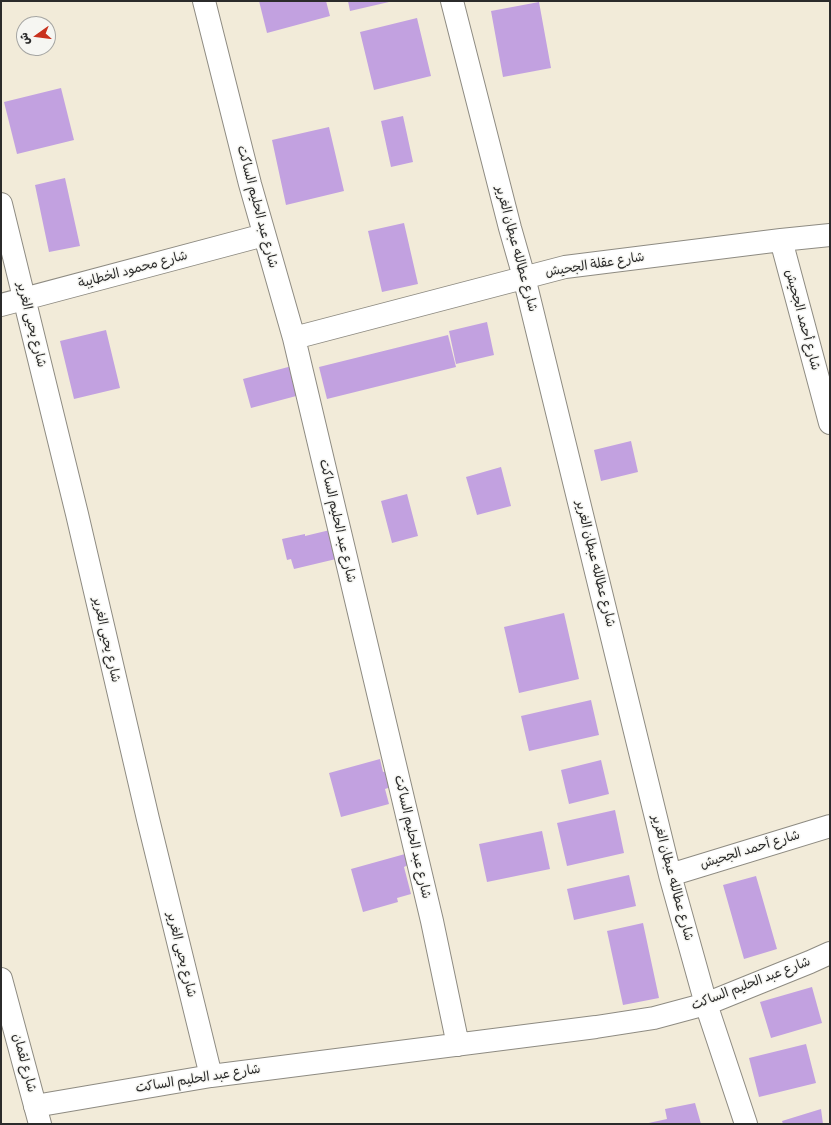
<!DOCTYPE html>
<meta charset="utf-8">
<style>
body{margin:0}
#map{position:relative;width:831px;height:1125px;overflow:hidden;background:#f2ebd9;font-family:Pangolin,"Playpen Sans Arabic",sans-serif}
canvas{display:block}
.frame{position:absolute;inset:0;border:2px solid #2b2b2b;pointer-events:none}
.north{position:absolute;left:16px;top:16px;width:40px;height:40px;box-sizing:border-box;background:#f6f6f2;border:1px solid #a5a5a2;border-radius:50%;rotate:256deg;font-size:11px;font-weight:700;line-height:16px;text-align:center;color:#2b2b2b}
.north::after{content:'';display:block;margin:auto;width:14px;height:18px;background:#c8321e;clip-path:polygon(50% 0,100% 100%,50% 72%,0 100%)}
</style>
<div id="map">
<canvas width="831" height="1125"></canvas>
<div class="frame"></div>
<div class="north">ش</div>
</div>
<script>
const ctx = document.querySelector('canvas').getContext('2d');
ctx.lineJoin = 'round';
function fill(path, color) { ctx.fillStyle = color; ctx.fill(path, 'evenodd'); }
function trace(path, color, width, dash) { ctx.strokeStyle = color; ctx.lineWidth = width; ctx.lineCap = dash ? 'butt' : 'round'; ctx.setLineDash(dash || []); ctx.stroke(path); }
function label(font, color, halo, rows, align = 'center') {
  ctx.font = font + ' Pangolin,"Playpen Sans Arabic",sans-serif'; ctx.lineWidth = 3; ctx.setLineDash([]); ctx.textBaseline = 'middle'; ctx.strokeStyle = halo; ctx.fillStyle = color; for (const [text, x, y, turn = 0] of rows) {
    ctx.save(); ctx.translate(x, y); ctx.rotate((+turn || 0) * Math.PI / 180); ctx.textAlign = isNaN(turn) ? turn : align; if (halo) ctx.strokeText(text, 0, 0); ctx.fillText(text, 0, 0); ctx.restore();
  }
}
fill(new Path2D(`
 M259,1H326L330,16L267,33Z
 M348,1H389V2L350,11Z
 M539,2L551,68L503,77L491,11Z
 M417,18L431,76L374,90L360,32Z
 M61,88L74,140L17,154L4,102Z
 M403,116L413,162L391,167L381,121Z
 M329,127L344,191L286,205L272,140Z
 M65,178L80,246L49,252L35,185Z
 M404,223L418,284L382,292L368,231Z
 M487,322L494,355L456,364L449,331Z
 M106,330L120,388L74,399L60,341Z
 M448,335L456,367L327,399L319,367Z
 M292,366L300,395L251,408L243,379Z
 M631,441L638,472L601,481L594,450Z
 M501,467L511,506L477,515L466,477Z
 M407,494L418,536L392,543L381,501Z
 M330,530L336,559L294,569L291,559L287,560L282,539L305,534V536Z
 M564,613L579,679L519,693L504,627Z
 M591,700L599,735L529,751L521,716Z
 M380,759L383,772L387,771L391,787L385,789L389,804L341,817L329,773Z
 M601,760L609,794L569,804L561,770Z
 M615,810L624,853L567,866L557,823Z
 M542,831L550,869L487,882L479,844Z
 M405,854L408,865L404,867L411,894L397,898L398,902L363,912L351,869Z
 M629,875L636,906L574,920L567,889Z
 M756,876L777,949L744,959L723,885Z
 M643,923L659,998L623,1005L607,931Z
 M812,987L822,1023L771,1038L760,1002Z
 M806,1044L816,1083L759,1097L749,1058Z
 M695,1103L701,1124H644L667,1119L665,1109Z
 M821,1109L823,1124H783L782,1121Z`), '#c2a1e0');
const minor = new Path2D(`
 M204,1L250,184L294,338L432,921L458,1045
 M452,1L510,228L524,277L670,875L706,1004L746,1124
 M1,204L77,514L148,819L211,1076
 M781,240L830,423
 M1,305L264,235
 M294,338L565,267L781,240L830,235
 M670,875L830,826
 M35,1106L211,1076L596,1027L654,1018L706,1004L810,962L830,953`);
const tertiary = new Path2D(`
 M1,979L40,1124`);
trace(minor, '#8e8b82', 24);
trace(tertiary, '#8e8b82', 24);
trace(minor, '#fff', 22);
trace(tertiary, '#fff', 22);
label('13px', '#2b2b2b', '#f6f6f2', [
 ["شارع عبد الحليم الساكت",257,207,75],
 ["شارع عطالله عبطان الغرير",516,249,75],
 ["شارع عقلة الجحيش",595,265,-9],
 ["شارع محمود الخطايبة",133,270,-15],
 ["شارع أحمد الجحيش",802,320,75],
 ["شارع يحيى الغرير",31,325,76],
 ["شارع عبد الحليم الساكت",337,521,77],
 ["شارع عطالله عبطان الغرير",595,564,76],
 ["شارع يحيى الغرير",106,640,77],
 ["شارع عبد الحليم الساكت",412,837,77],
 ["شارع أحمد الجحيش",750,850,-17],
 ["شارع عطالله عبطان الغرير",672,878,75],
 ["شارع يحيى الغرير",181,955,76],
 ["شارع عبد الحليم الساكت",751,984,-21],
 ["شارع لقمان",24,1063,75],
 ["شارع عبد الحليم الساكت",198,1079,-9]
]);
</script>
